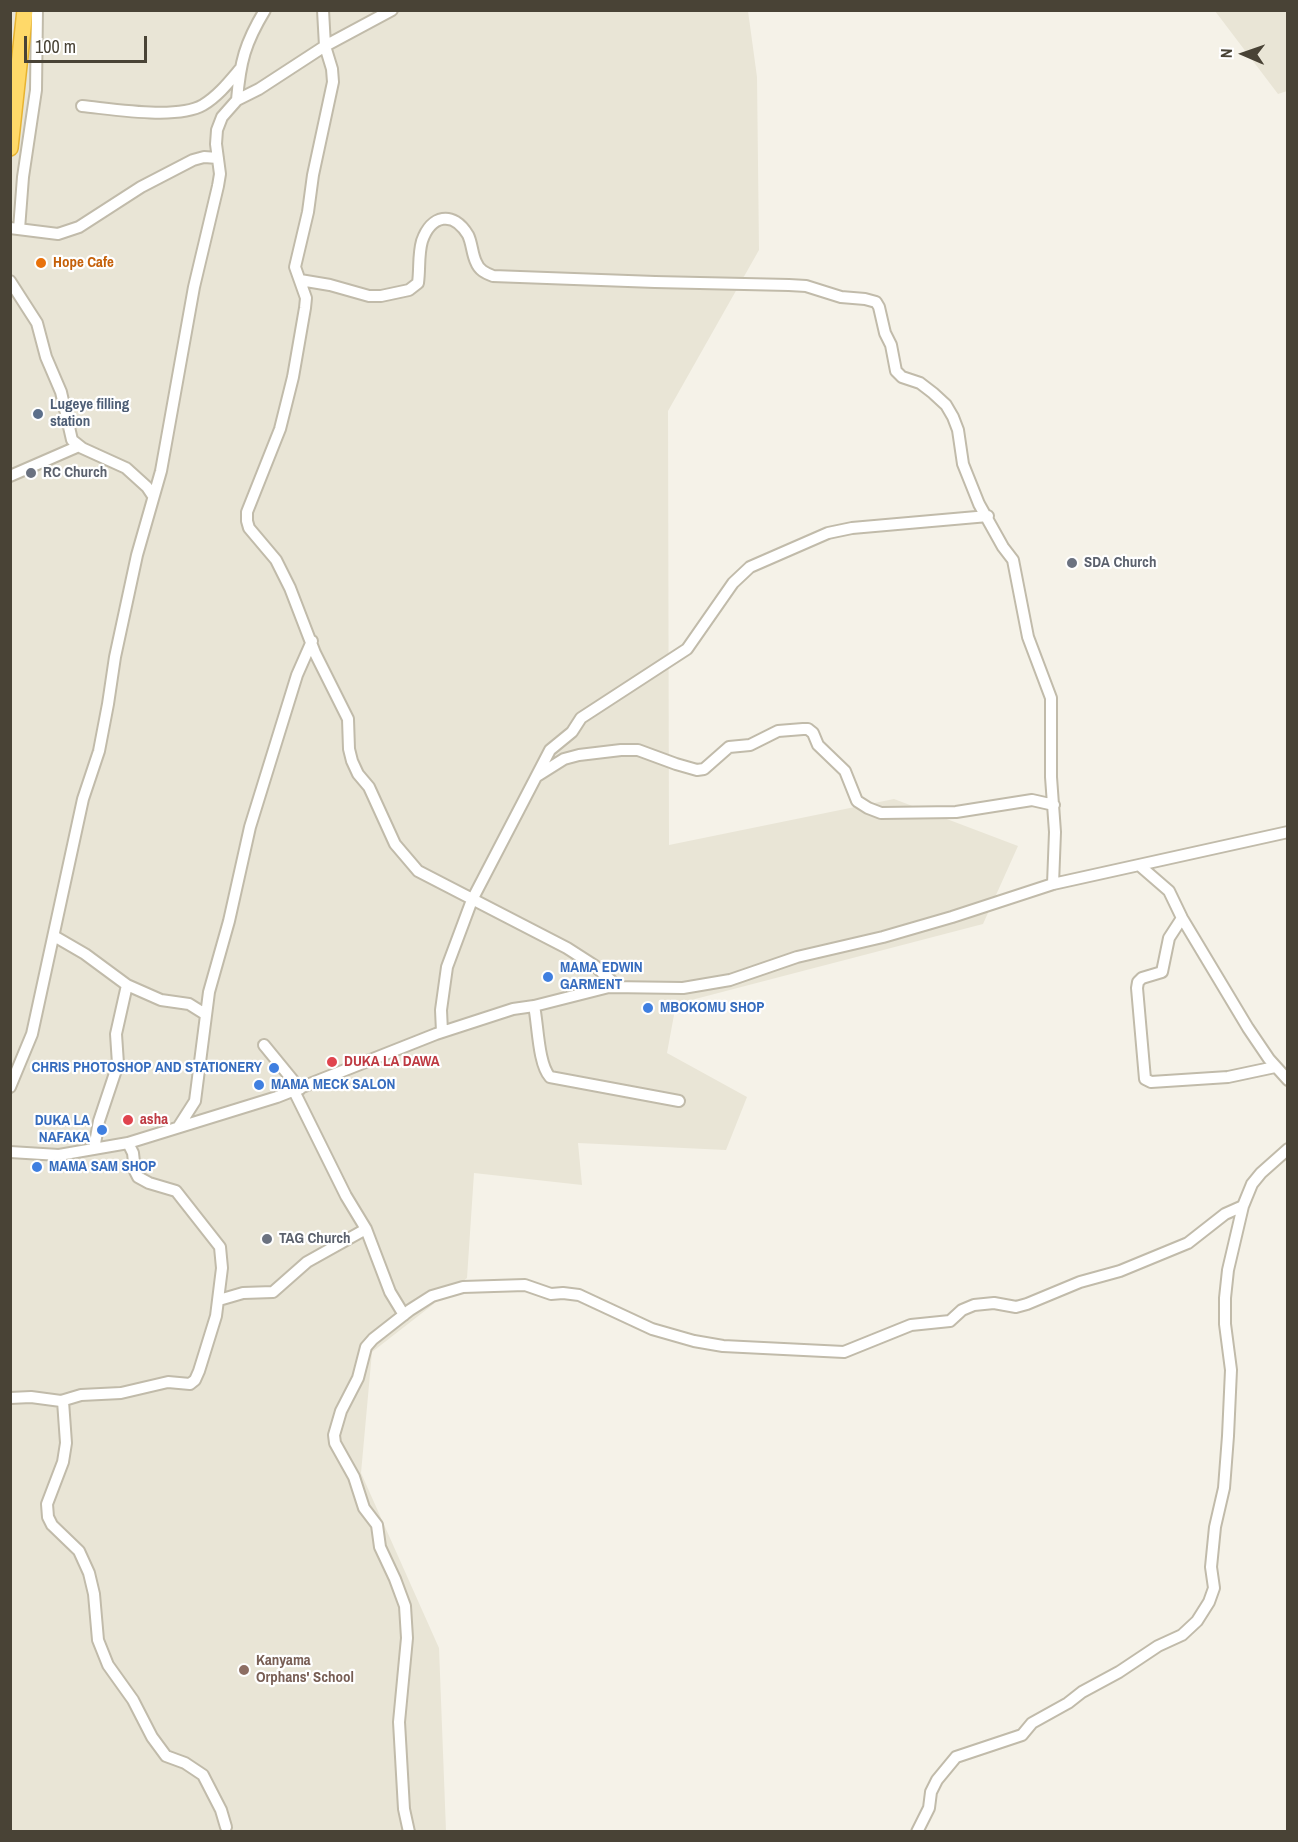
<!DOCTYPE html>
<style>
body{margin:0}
#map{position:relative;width:1298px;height:1842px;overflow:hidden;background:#f5f2e8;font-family:"Archivo Narrow",sans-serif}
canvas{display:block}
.frame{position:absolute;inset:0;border:12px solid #494336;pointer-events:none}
.north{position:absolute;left:1214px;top:24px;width:60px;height:60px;-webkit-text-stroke:4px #fff;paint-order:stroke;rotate:272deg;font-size:16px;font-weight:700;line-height:24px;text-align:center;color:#494336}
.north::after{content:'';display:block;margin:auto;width:21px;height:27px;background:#494336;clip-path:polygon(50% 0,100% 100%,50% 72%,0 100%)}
.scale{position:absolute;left:24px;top:36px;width:123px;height:27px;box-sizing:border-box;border:3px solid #494336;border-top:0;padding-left:8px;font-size:18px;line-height:21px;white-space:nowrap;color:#494336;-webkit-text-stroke:4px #fff;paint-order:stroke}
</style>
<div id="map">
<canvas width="1298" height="1842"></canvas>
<div class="frame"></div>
<div class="north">N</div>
<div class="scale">100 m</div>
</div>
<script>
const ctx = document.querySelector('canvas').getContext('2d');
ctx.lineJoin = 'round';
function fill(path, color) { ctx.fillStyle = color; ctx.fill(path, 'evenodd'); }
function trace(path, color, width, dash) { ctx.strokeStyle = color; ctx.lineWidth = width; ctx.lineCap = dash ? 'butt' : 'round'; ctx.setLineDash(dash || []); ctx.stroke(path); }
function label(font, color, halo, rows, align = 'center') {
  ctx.font = font + ' "Archivo Narrow",sans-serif'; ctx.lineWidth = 4.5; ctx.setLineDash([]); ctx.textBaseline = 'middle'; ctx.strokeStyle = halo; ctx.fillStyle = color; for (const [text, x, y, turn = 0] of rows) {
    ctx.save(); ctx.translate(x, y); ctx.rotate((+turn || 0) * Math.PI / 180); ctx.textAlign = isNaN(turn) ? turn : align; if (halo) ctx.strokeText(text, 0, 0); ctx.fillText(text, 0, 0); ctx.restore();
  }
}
fill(new Path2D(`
 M11,11H748L757,77L759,250L668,411L669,845L894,799L1018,846L983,924L676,1004L667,1053L747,1097L726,1150L578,1143L582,1185L474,1173L467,1278L372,1352L361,1473L439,1648L446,1831L11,1832Z
 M1215,11H1287V91L1278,94Z`), '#e9e5d6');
const minor = new Path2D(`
 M323,10L325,46L332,69L333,82L313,175L308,212L295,267L306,298L305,308L293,377L280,429L247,512V521L249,528L276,560L290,588L315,653L348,719L349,749L352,761L358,774L369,787L395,844L418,871L567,948L595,966L617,986
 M237,100C240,62 245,43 265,10
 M82,106C113,109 177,120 203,105C218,96 229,82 240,69
 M10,228L58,234L79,227L141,187L193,160L204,157L218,158
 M19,229L23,177L36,90L37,10
 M300,280L330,285L369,296H381L409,290L418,283C420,269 418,255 422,241C431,215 453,210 468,235C472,243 472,254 476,262C479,270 485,273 493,276L655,282L789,285L806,286L841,297L865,299L876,302L879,307L885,333L891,345L896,371L902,377L920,383L933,393L946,405L953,417L958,430L963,464L979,504L1003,547L1013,560L1028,637L1051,698V777L1055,832L1053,884
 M10,281L37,323L46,357L61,392L72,440L82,448L126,468L147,487L153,496
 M10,476L79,446
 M537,776L564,759L579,755L621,750H638L676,764L697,770L704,769L729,747L750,745L778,731L803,729H808L813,733L818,745L845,771L857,801L868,808L881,813L956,812L1032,800L1054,805
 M1139,865L1169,891L1182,918L1248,1028L1269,1059L1288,1080
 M1182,918L1169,938L1162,972L1142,978L1138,982L1137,988L1145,1079L1151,1082L1228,1077L1275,1067
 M54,936L85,954L127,985L161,1000L189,1004L205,1014
 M534,1006C538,1024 538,1064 550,1077L679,1101
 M442,1032L441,1010L447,967L472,900L550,750L572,732L581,718L687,649L733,583L750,567L828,533L852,528L988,516
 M264,1045L300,1089
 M10,1087L32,1034L83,799L99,751L108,704L115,657L137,555L161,471L194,287L218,186L220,174L216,144L217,130L222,117L237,100L259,89L325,46L392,10
 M294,1091L346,1196L366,1229L390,1292L404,1315
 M179,1126L195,1101L209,992L229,921L250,827L297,675L312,641
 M94,1149L99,1121L118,1064L116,1034L127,985
 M10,1152L59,1155L128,1143L277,1097L436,1034L513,1009L534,1006L609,987L683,988L730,980L797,957L883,937L952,917L1053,884L1288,832
 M219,1300L243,1293L273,1292L307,1262L366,1229
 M10,1398L31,1397L61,1401L81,1395L121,1393L168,1382L190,1384L195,1380L199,1371L216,1316L222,1268L220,1247L176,1191L149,1183L138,1177L135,1171L133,1153L128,1143
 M63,1401L66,1443L63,1462L47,1504L48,1517L52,1525L79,1551L89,1573L94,1594L98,1640L108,1665L133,1700L152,1737L166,1756L185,1763L203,1775L221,1810L226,1827
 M409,1832L404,1809L399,1722L407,1638L405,1606L395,1579L380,1547L377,1525L364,1508L354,1477L335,1443L334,1435L341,1411L358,1378L366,1347L373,1339L410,1310L432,1296L463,1287L525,1285L551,1294L563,1293L579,1295L652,1329L694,1341L723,1346L844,1352L911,1325L950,1321L962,1310L974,1305L994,1303L1016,1307L1027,1304L1080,1282L1120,1271L1188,1243L1225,1214L1243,1206
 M917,1832L929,1808L931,1792L937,1780L956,1757L1022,1735L1032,1723L1068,1703L1082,1692L1119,1672L1158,1646L1182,1635L1197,1621L1209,1602L1214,1588L1211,1567L1215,1527L1224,1488L1228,1436L1231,1370L1225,1324V1298L1228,1270L1243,1206L1252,1184L1261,1173L1288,1149`);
const highway = new Path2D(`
 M10,148L25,10`);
trace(minor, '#c1bbaa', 14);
trace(highway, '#e7b330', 18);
trace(minor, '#fff', 10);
trace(highway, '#ffd969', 15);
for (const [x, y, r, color] of [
 [41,263,6,"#e8710a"],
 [38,414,6,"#5c6f8a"],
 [31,473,6,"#6b7280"],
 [1072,563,6,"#6b7280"],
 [548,977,6,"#3f7fe0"],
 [648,1008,6,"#3f7fe0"],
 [332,1062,6,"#e0444e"],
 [274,1068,6,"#3f7fe0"],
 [259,1085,6,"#3f7fe0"],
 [128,1120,6,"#e0444e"],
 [102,1130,6,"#3f7fe0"],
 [37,1167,6,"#3f7fe0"],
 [267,1239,6,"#6b7280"],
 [244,1670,6,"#8d6e63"]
]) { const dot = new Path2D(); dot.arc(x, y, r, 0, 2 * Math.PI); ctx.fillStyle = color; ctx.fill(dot); trace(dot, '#fff', 2); }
label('bold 15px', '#c56008', '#fff', [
 ["Hope Cafe",53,263]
], 'left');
label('bold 15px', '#4e5e75', '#fff', [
 ["Lugeye filling",50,405],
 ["station",50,422]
], 'left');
label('bold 15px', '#5b616d', '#fff', [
 ["RC Church",43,473],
 ["SDA Church",1084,563],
 ["TAG Church",279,1239]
], 'left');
label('bold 15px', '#366cbe', '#fff', [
 ["MAMA EDWIN",560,968],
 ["GARMENT",560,985],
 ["MBOKOMU SHOP",660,1008],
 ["CHRIS PHOTOSHOP AND STATIONERY",262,1068,"right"],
 ["MAMA MECK SALON",271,1085],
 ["DUKA LA",90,1121,"right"],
 ["NAFAKA",90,1138,"right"],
 ["MAMA SAM SHOP",49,1167]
], 'left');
label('bold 15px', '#be3a42', '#fff', [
 ["DUKA LA DAWA",344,1062],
 ["asha",140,1120]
], 'left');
label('bold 15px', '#785e54', '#fff', [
 ["Kanyama",256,1661],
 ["Orphans' School",256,1678]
], 'left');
</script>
